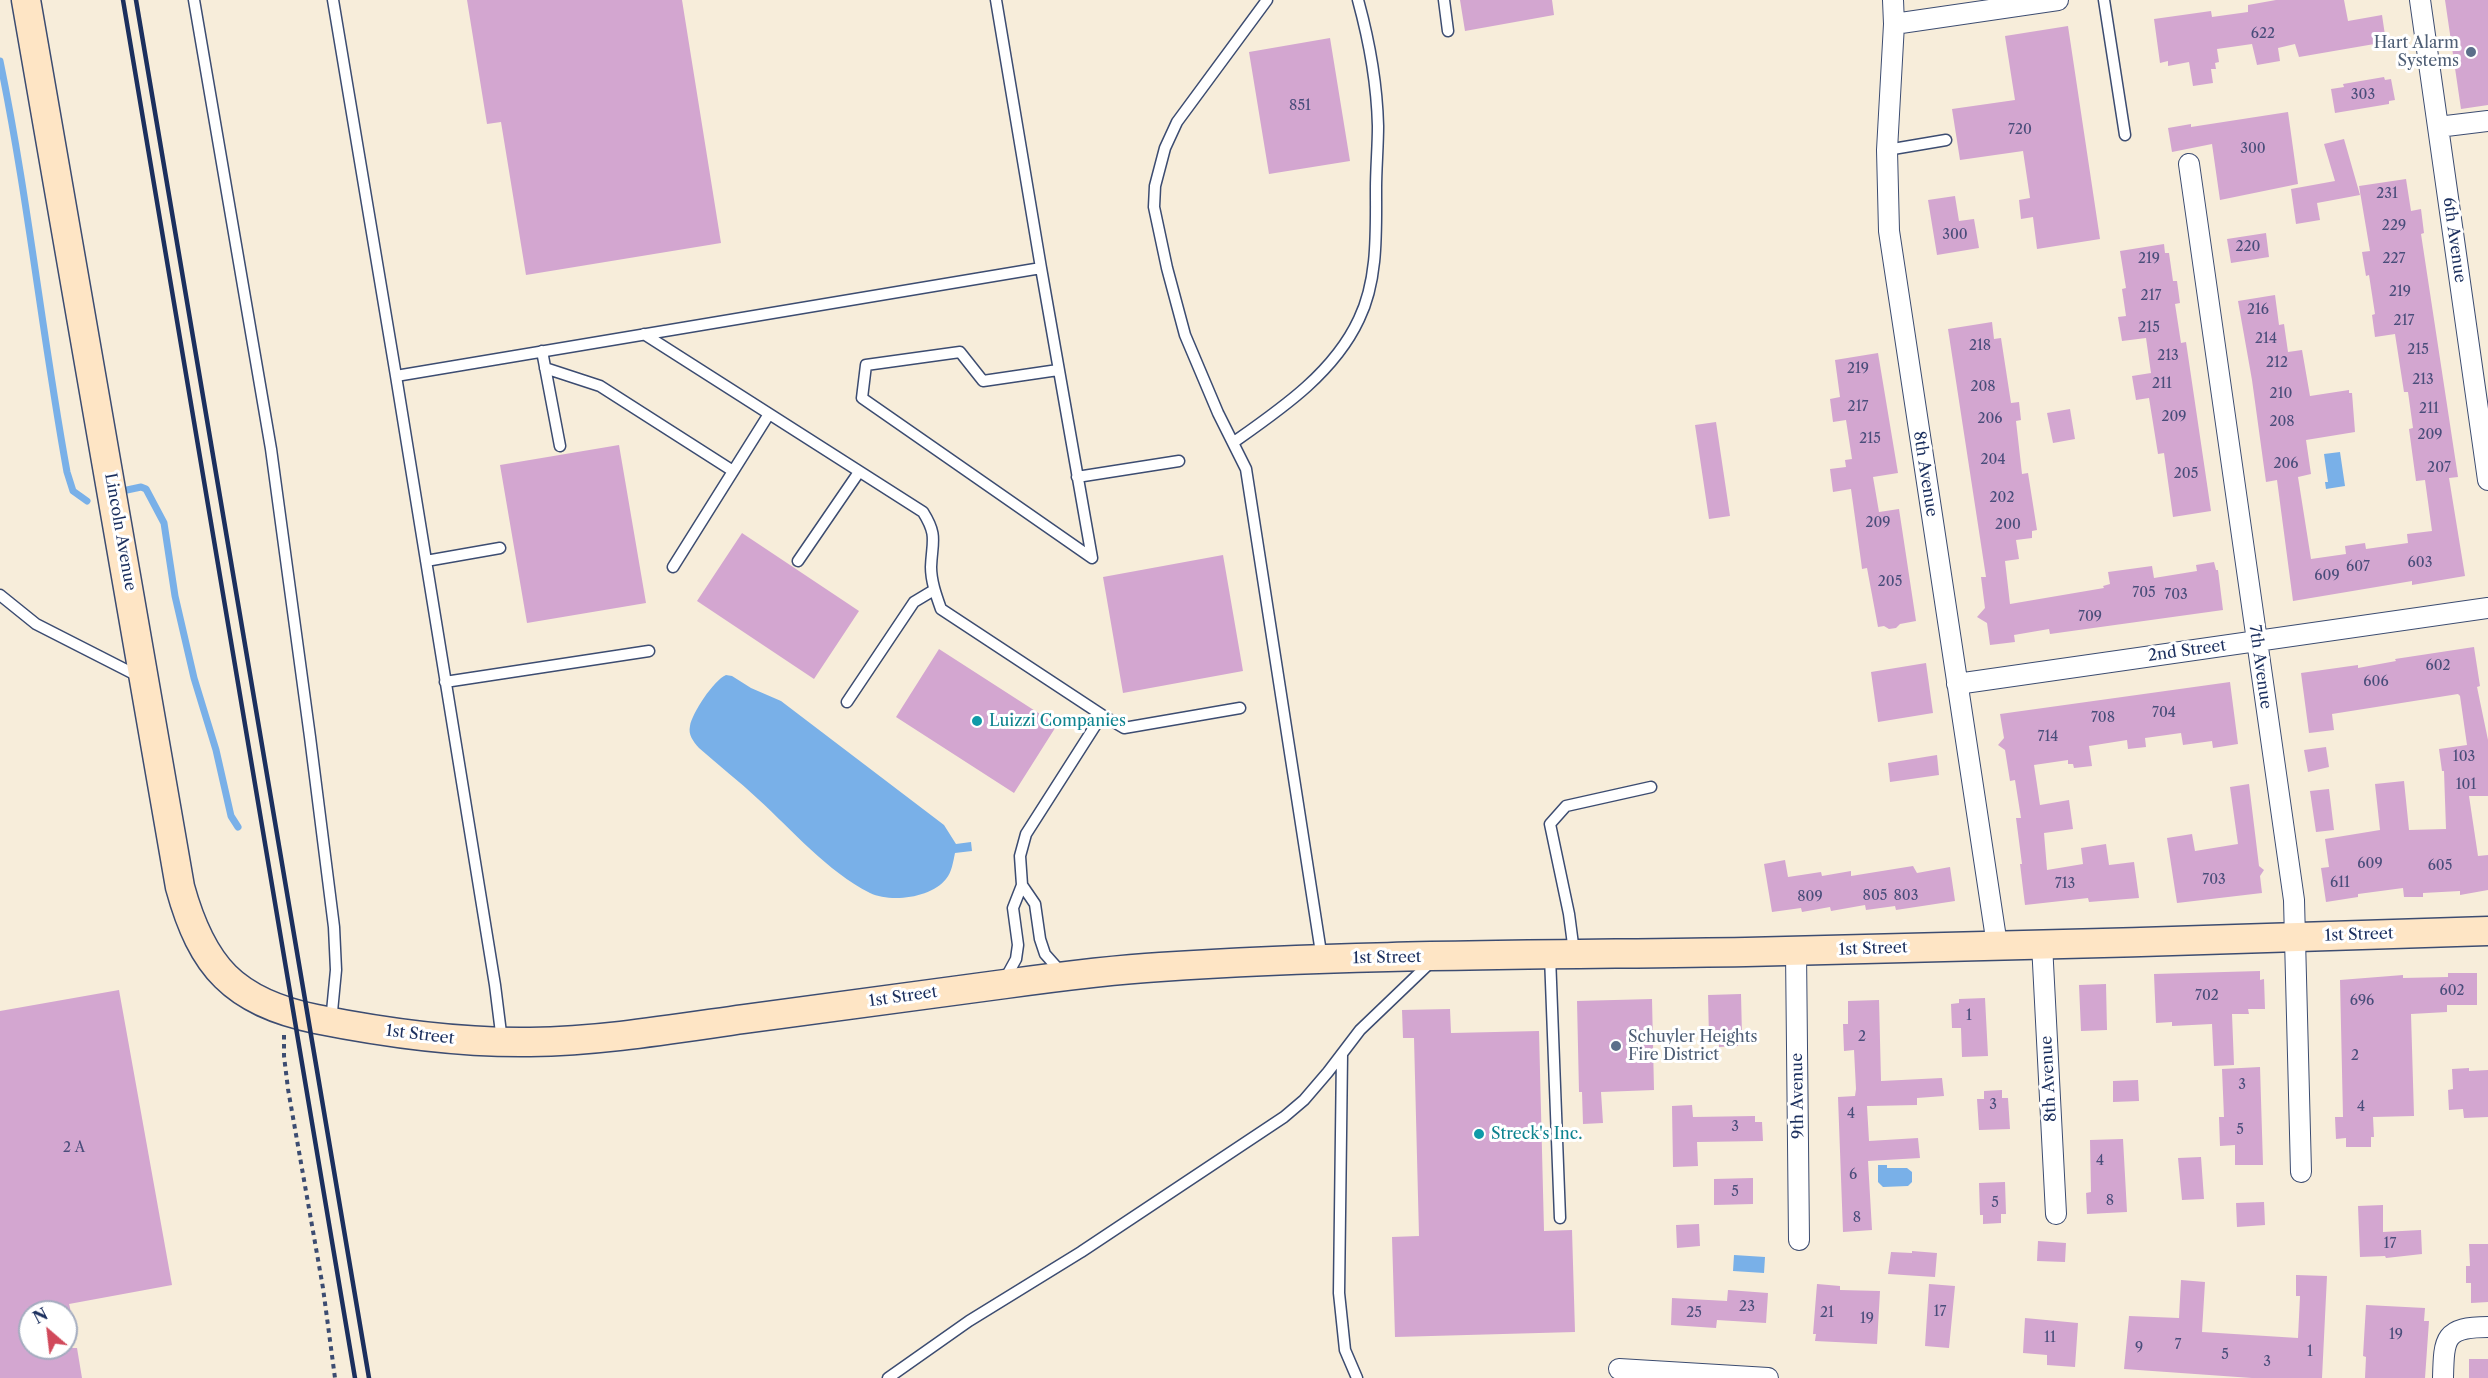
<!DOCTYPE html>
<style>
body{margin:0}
#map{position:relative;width:2488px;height:1378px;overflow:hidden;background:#f7edda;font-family:"Libre Caslon Text",serif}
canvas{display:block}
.north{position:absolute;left:18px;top:1300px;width:60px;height:60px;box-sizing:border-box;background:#fff;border:2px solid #a4acbf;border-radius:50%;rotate:332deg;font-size:16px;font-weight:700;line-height:24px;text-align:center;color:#1b2f5e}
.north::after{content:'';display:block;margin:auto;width:21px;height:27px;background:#d1495b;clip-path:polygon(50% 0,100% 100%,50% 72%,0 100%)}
</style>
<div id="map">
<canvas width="2488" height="1378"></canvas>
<div class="north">N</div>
</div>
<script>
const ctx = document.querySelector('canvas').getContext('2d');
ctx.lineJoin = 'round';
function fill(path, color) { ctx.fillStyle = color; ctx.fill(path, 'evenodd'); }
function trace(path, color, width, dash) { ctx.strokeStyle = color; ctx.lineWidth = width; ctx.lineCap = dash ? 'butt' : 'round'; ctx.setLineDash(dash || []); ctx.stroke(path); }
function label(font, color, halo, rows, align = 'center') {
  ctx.font = font + ' "Libre Caslon Text",serif'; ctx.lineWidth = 6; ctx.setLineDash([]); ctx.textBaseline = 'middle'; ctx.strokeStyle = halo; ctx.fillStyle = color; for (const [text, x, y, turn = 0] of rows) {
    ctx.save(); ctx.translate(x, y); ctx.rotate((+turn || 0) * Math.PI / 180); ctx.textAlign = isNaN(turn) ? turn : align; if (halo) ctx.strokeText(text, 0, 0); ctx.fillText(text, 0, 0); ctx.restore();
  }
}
fill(new Path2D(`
 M2340,452L2345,486L2326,489L2325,482H2328L2324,454Z
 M726,675L732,676L751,688L781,701L944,825L956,844L971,842L972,851L955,853C953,862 952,872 946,879C931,898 891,903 870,893C827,871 793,831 758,799C739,781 718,765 699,748C693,741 688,735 690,726C692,713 714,680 726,675Z
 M1878,1165H1887V1168H1907L1912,1172V1182L1908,1186L1883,1187L1878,1182Z
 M1734,1255L1765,1257L1764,1273L1733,1271Z`), '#79b0e8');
trace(new Path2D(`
 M0,61C28,197 42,335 67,472L73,491L87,501
 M127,490L141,487L146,489L164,523L175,596L194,678L216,750L231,816L238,827`), '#79b0e8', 7);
fill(new Path2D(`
 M467,0H682L721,243L526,275L501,122L487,124Z
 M1460,0H1552L1554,15L1465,31Z
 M2276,0H2344L2348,21L2382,15L2386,42L2299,57L2295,44L2278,48L2280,61L2257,65L2252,44L2217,49L2219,62L2215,63L2216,69H2211L2213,83L2193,86L2189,62L2168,66V61L2160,63L2154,19L2211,11L2212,17L2248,12V5Z
 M2445,0H2488V105L2461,109Z
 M2068,26L2100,239L2037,249L2033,217L2021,219L2019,200L2030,198L2023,151L1960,160L1952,109L2015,100L2005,36Z
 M1330,38L1350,161L1269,174L1249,52Z
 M2384,77L2385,80L2391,79L2395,100L2389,101V104L2335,113L2331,89L2344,87L2343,84Z
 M2288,112L2298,184L2220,200L2212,144L2172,152L2168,128L2191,124V127Z
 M2344,139L2360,195L2317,203L2320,220L2296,224L2291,189L2335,181L2324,144Z
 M2406,179L2411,211L2421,209L2424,233L2421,234L2458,477L2449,478L2465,576L2412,585V581L2293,601L2277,480L2266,482L2252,380L2238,301L2275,295L2279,325L2284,324L2288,352L2302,350L2310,396L2349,390V393H2352L2355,432L2306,440L2311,474L2298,477L2311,559L2346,554L2345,546L2365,543L2366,549L2408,543L2407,534L2432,531L2425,480L2416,481L2409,429L2413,428L2408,392H2404L2395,334L2375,337L2372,315L2375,314L2369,275L2366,276L2362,252L2370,251L2359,186Z
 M1955,196L1959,221L1974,219L1979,248L1937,255L1928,200Z
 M2266,233L2269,257L2231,263L2227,239Z
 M2164,244L2165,253H2169L2173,281H2177L2180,303L2175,304L2181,343L2186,342L2211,511L2173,517L2164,453L2158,454L2149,398L2136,400L2132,376L2151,373L2146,338L2122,341L2118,317L2126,316L2122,289L2126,288L2120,251Z
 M1992,322L1994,339L2001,338L2011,403L2019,402L2021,420L2016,421L2022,474L2028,473L2037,530L2032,531V538L2016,540L2019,559L2005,561L2010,604L2104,588L2103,586L2110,584L2108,572L2152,566L2154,578L2197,571L2196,565L2214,562L2216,570H2218L2223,610L2050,634L2049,629L2014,635L2015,642L1990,645L1987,623L1977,617L1985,608L1981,577H1986L1948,329Z
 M1878,353L1898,473L1873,477L1879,512L1899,509L1916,621L1900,624L1896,628L1889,629L1884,626L1878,627L1867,568L1862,569L1861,561L1851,489L1833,492L1830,469L1846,467L1845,460L1852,459L1846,420L1833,422L1830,399L1840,397L1835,360Z
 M2070,409L2075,439L2053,443L2047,413Z
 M1716,422L1730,516L1709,519L1695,425Z
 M619,445L646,603L527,623L500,465Z
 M742,533L859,611L814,679L697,601Z
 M1223,555L1243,671L1123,693L1103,577Z
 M2474,647L2480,686L2477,687L2488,740V796H2469L2478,856L2488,855V890L2460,895V891L2423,893V897H2404L2403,888L2358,894V897L2326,902L2321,868L2329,867L2325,839L2380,830L2375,784L2404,781L2409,830L2446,829L2444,771H2442L2439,749L2467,745L2460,696L2458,694L2332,714L2334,730L2309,733L2301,673L2358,665V668L2396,661L2395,659Z
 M939,649L1057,725L1014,793L896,717Z
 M1926,663L1933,713L1878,722L1871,672Z
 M2230,682L2238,744L2213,748L2212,741L2183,745L2181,733L2145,738L2146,747L2128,749L2127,740L2089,746L2092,766L2074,768L2073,764H2068V760L2034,765L2040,805L2069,800L2073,829L2044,833L2047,870L2083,864L2081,848L2106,844L2109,865L2134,862L2139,898L2089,902L2088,898L2025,905L2020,864H2022L2016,818H2021L2015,780L2010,781L2005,750L1998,745L2004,738L2000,714Z
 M2326,747L2329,767L2308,772L2304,750Z
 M1937,755L1939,775L1890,782L1888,763Z
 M2249,784L2259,866L2264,870L2260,876L2262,893L2177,903L2167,838L2192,834L2195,851L2238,844L2230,787Z
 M2329,789L2334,830L2316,832L2310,791Z
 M1785,860L1788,877L1821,872L1822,876L1851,871V876L1913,866L1917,873L1950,867L1955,901L1896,910L1895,906L1866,910L1865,905L1831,911L1830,907L1802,912L1801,908L1772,912L1764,864Z
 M2260,971V980L2264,979L2265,1009H2248L2249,1014H2232L2234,1065L2214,1066L2212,1024L2172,1026V1022L2156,1023L2154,974Z
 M2448,973H2477V1005H2447V1012L2411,1014L2414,1116L2373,1117L2374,1137H2371V1147H2346V1138L2336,1139L2335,1117H2343L2340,980L2403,975V978L2448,977Z
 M2106,984L2107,1030L2081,1031L2079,985Z
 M119,990L172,1285L69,1304L71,1312H30V1348H77L82,1378H0V1011Z
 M1741,994L1742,1036H1738V1046L1719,1047V1037H1709L1708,995Z
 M1985,998L1988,1056L1962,1057L1961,1028H1952L1951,1004L1959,1003V999Z
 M1652,999L1654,1090L1601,1092L1603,1123L1583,1124L1582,1092H1579L1577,1001Z
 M1879,1000L1881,1081L1942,1078L1944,1096L1917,1098V1105L1867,1106L1869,1141L1918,1138L1920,1158L1868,1161L1872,1230L1843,1232L1838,1097L1855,1096L1856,1089L1854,1050L1844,1051L1843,1024H1848V1001Z
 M1450,1009L1451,1033L1539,1031L1544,1231L1572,1230L1575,1332L1395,1337L1392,1237L1419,1236L1414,1038H1403L1402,1010Z
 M2260,1067L2263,1165H2235V1145L2220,1146L2219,1117H2224L2222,1069Z
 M2469,1068V1071L2488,1070V1117L2464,1118L2463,1109L2449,1110L2448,1090L2453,1089L2452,1069Z
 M2138,1080L2139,1101L2113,1102V1081Z
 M2002,1090V1098H2008L2010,1129L1979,1130L1977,1099H1984V1091Z
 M1692,1105L1693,1117L1755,1116V1122H1762L1763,1141L1697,1142L1698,1166L1673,1167L1672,1106Z
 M2123,1139L2127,1212L2087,1214L2086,1193L2091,1192L2090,1140Z
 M2201,1157L2204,1199L2182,1200L2178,1158Z
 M1753,1178V1204L1714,1205V1179Z
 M2005,1182L2006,1214H2001V1223L1983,1224V1215H1980L1979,1183Z
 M2264,1202L2265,1225L2237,1227L2236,1203Z
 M2383,1205V1232L2421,1230L2422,1254L2386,1258L2385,1256L2360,1257L2358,1206Z
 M1699,1224L1700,1246L1677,1248L1676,1225Z
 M2038,1241L2066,1243L2065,1262L2037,1261Z
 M2469,1244H2488V1302L2471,1303V1283H2466V1266H2470Z
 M1912,1251L1937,1253L1935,1277L1888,1274L1891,1252L1912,1253Z
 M2296,1275L2327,1276L2322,1378H2252L2124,1369L2129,1316L2179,1318L2181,1280L2205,1282L2202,1332L2298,1338L2300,1296H2296Z
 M1817,1284L1840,1286V1290L1880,1291L1877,1344L1815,1341L1816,1334H1813Z
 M1929,1284L1955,1286L1949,1348L1925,1346Z
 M1728,1290L1768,1293L1766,1323L1717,1320L1716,1328L1671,1325L1672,1298L1727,1301Z
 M2366,1305L2425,1308L2424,1321H2429L2425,1378H2365L2366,1357L2363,1356Z
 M2025,1318L2078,1323L2075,1367L2047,1365V1355L2023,1353Z
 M2469,1359H2488V1378H2469Z`), '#d3a6d0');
const lane = new Path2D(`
 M194,0L271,449L310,737L334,927L336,970L331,1022
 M333,0L396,376
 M1267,0L1177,122L1165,148L1155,186L1154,207L1167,268L1185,335L1218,413L1246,469L1322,959
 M1444,0L1448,31
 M2104,0L2125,135
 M1887,150L1946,140
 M1041,268L1092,558
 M644,334L923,512C938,536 932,541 931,567C931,581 936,595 941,609L1102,715
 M542,351L560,446
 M545,368L600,386L733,471
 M1058,370L983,381L960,352L866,365L862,398L1092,558
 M1234,442C1281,409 1334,373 1359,319C1378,280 1376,232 1376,189C1376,168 1378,147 1378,126C1377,85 1369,40 1358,0
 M1077,477L1179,461
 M426,561L500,548
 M798,561L859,472
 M673,567L769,414
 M0,595L36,624L140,677
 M445,682L649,651
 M847,702L914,602L934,590
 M1022,885L1035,904L1040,939L1045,954L1061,972
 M1574,952L1569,914L1550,824L1566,806L1651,787
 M1550,956L1560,1218
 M1004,981L1016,959L1018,945L1013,908L1022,885L1020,856L1026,834L1102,715L1124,728L1240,708
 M502,1041L495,985L396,376L1041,268L996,0
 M1342,1054L1339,1293L1345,1350L1357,1378
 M888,1378L969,1321L1081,1252L1284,1117L1304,1100L1328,1072L1360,1030L1431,962`);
const street = new Path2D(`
 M1893,0L1894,24L1887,150L1889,231L1997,945
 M2420,0L2488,480
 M1894,24L2058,0
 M2438,127L2488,121
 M2189,164L2294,900L2301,1172
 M1957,684L2488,608
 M2042,944L2056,1214
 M1796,951L1799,1240
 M1619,1369L1768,1378
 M2443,1378C2444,1338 2444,1327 2488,1327`);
const secondary = new Path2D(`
 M26,0L180,887C202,967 234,1002 316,1019C386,1033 459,1043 530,1042C602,1041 673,1029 744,1019C831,1007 918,995 1005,984C1056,977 1108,970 1160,967C1355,954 1551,955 1746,952C1993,947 2241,939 2488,931`);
trace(lane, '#3c4c71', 13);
trace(street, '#3c4c71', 22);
trace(secondary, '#3c4c71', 31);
trace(new Path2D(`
 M284,1035V1056L288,1089L323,1288L335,1378`), '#3c4c71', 4, [4.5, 4.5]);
trace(lane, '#fff', 10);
trace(street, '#fff', 20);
trace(secondary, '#fee5c5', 28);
trace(new Path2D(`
 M123,0L355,1378
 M136,0L369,1378`), '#1b2f5e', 4.5);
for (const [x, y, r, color] of [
 [2471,52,6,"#5c6f8a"],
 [977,721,6,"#0f9aa8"],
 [1616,1046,6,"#5c6f8a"],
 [1479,1134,6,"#0f9aa8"]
]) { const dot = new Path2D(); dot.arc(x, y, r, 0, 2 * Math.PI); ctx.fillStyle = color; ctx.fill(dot); trace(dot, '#fff', 2); }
label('14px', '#494d7a', null, [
 ["622",2263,34],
 ["303",2363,95],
 ["851",1300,106],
 ["720",2020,130],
 ["300",2253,149],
 ["231",2387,194],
 ["229",2394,226],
 ["300",1955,235],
 ["220",2248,247],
 ["219",2149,259],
 ["227",2394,259],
 ["219",2400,292],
 ["217",2151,296],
 ["216",2258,310],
 ["217",2404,321],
 ["215",2149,328],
 ["214",2266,339],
 ["218",1980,346],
 ["215",2418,350],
 ["213",2168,356],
 ["212",2277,363],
 ["219",1858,369],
 ["213",2423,380],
 ["211",2162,384],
 ["208",1983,387],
 ["210",2281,394],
 ["217",1858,407],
 ["211",2429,409],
 ["209",2174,417],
 ["206",1990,419],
 ["208",2282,422],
 ["209",2430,435],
 ["215",1870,439],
 ["204",1993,460],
 ["206",2286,464],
 ["207",2439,468],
 ["205",2186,474],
 ["202",2002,498],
 ["209",1878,523],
 ["200",2008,525],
 ["603",2420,563],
 ["607",2358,567],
 ["609",2327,576],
 ["205",1890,582],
 ["705",2144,593],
 ["703",2176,595],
 ["709",2090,617],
 ["602",2438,666],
 ["606",2376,682],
 ["704",2164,713],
 ["708",2103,718],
 ["714",2048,737],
 ["103",2464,757],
 ["101",2466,785],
 ["609",2370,864],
 ["605",2440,866],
 ["703",2214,880],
 ["611",2340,883],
 ["713",2065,884],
 ["805",1875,896],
 ["803",1906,896],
 ["809",1810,897],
 ["602",2452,991],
 ["702",2207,996],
 ["696",2362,1001],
 ["1",1969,1016],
 ["2",1862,1037],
 ["2",2355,1056],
 ["3",2242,1085],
 ["3",1993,1105],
 ["4",2361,1107],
 ["4",1851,1114],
 ["3",1735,1127],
 ["5",2240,1130],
 ["2 A",74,1148],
 ["4",2100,1161],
 ["6",1853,1175],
 ["5",1735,1192],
 ["8",2110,1201],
 ["5",1995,1203],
 ["8",1857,1218],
 ["17",2390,1244],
 ["23",1747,1307],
 ["17",1940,1312],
 ["25",1694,1313],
 ["21",1827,1313],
 ["19",1867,1319],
 ["19",2396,1335],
 ["11",2050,1338],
 ["7",2178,1345],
 ["9",2139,1348],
 ["1",2310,1352],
 ["5",2225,1355],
 ["3",2267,1362]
]);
label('16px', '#4e5e75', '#fff', [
 ["Hart Alarm",2459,43],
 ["Systems",2459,61],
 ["Schuyler Heights",1628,1037,"left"],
 ["Fire District",1628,1055,"left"]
], 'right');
label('16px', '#1b2f5e', '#fff', [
 ["6th Avenue",2454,240,82],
 ["8th Avenue",1925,474,81],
 ["Lincoln Avenue",120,532,80],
 ["2nd Street",2187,651,-8],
 ["7th Avenue",2260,667,82],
 ["1st Street",2359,935,-2],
 ["1st Street",1873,949,-2],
 ["1st Street",1387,958,-1],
 ["1st Street",903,997,-8],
 ["1st Street",420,1035,7],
 ["8th Avenue",2049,1079,-93],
 ["9th Avenue",1798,1096,-91]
]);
label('16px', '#0d838f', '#fff', [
 ["Luizzi Companies",989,721],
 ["Streck's Inc.",1491,1134]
], 'left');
</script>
